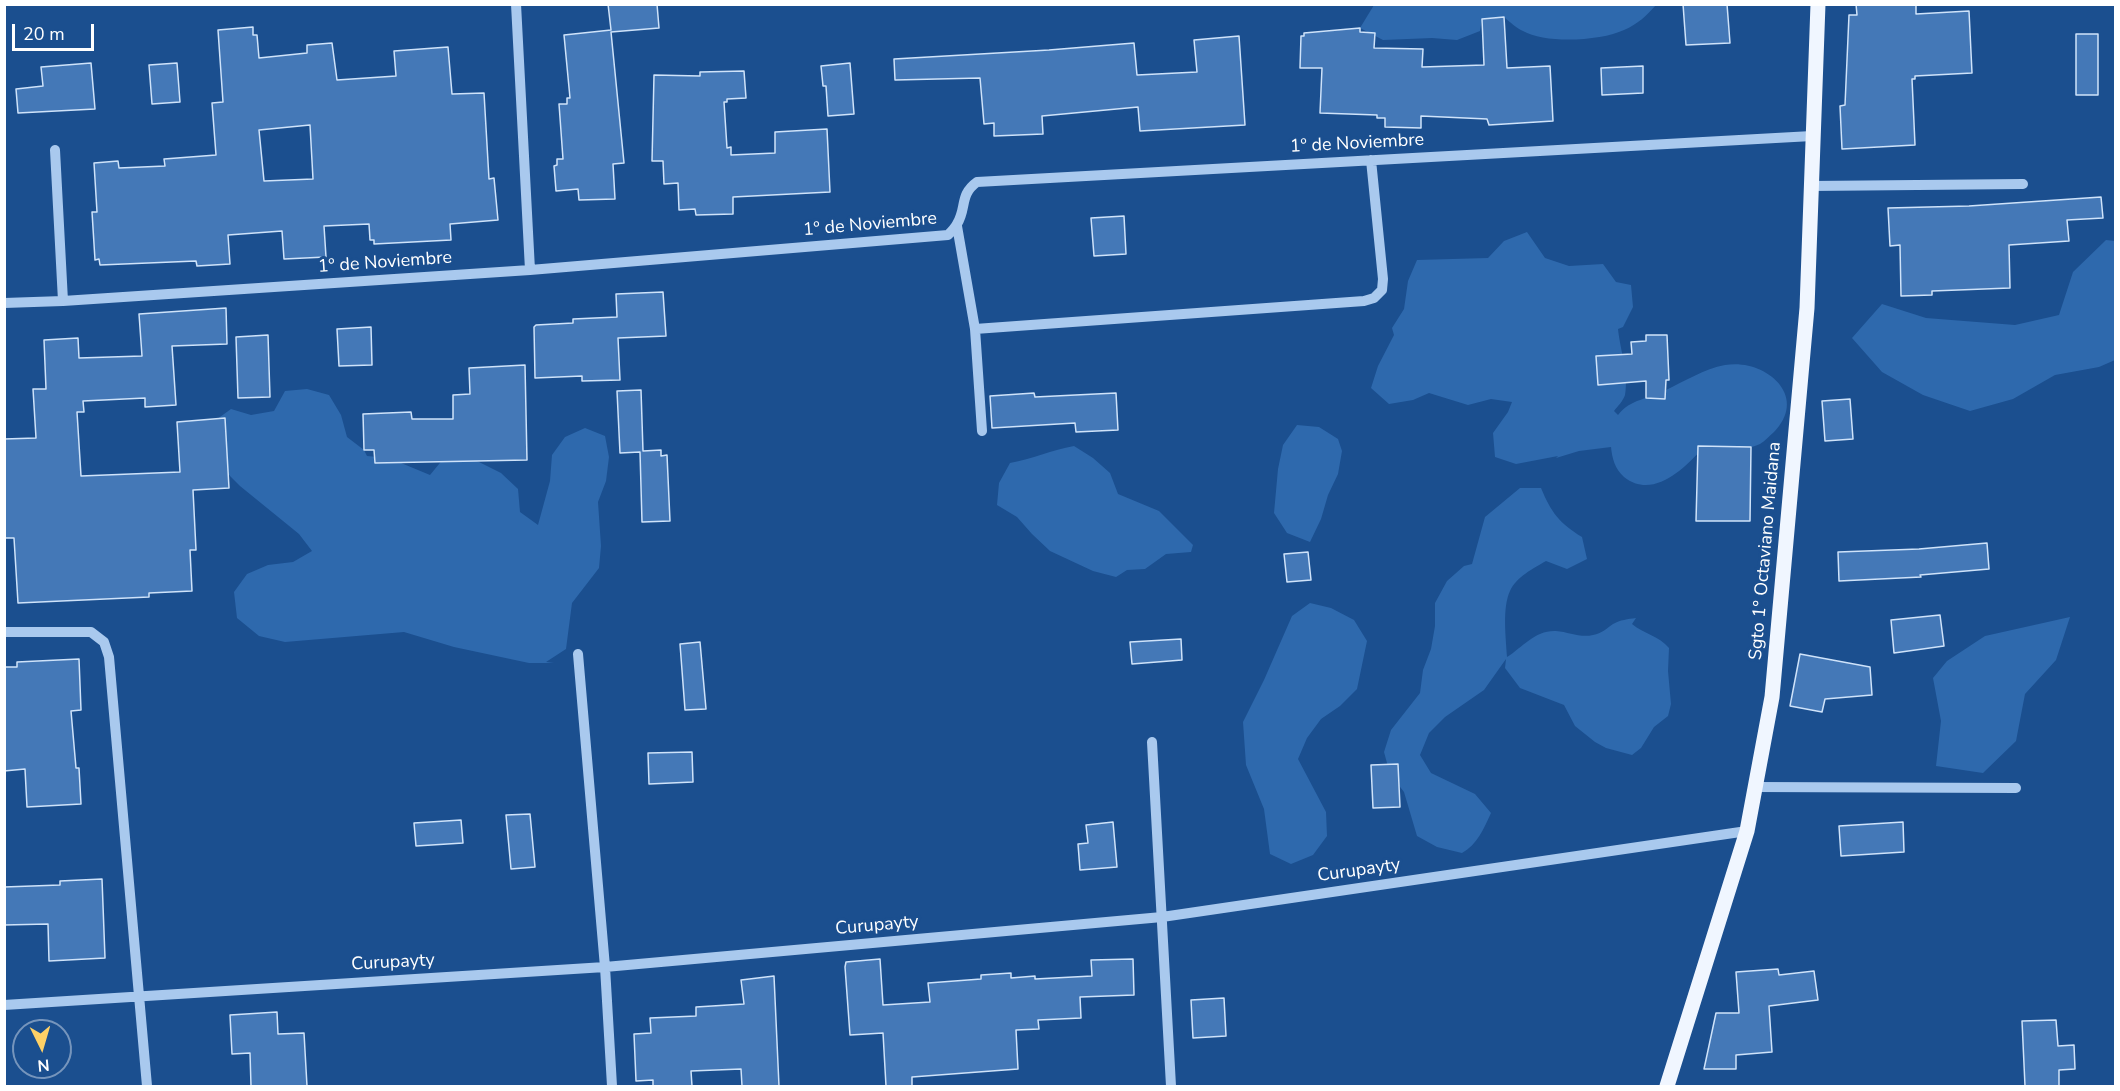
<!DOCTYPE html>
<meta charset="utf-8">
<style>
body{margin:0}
#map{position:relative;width:2120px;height:1091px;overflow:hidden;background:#1b4f8f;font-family:"Nunito Sans",sans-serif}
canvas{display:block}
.frame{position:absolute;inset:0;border:6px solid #fff;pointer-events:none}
.north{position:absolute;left:12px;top:1019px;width:60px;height:60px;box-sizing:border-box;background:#1b4f8f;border:2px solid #7695bc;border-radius:50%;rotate:175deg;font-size:16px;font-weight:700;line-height:24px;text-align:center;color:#fff}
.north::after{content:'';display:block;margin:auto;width:21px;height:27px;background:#ffd166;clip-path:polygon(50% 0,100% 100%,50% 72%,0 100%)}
.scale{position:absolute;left:12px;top:24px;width:82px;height:27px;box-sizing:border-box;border:3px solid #fff;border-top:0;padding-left:8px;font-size:18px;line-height:21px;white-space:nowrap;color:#fff;-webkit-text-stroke:4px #1b4f8f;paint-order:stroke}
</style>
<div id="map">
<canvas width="2120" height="1091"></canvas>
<div class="frame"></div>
<div class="north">N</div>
<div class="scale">20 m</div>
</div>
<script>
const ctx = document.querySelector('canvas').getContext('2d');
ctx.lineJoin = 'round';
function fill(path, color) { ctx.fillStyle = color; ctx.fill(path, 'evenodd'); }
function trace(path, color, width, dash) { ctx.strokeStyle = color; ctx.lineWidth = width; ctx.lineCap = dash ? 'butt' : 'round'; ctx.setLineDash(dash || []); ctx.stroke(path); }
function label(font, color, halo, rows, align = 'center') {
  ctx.font = font + ' "Nunito Sans",sans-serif'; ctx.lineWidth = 6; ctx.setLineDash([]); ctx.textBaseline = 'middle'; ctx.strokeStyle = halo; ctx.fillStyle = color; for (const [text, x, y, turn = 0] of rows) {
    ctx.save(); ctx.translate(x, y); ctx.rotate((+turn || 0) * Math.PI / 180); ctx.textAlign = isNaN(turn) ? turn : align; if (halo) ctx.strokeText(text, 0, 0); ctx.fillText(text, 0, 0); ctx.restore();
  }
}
fill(new Path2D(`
 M1374,5H1656C1646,16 1638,24 1624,30C1601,41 1545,44 1523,31C1516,28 1510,22 1504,17L1482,19L1480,31L1457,40L1432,38L1383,40L1360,28Z
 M1527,232L1545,258L1569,266L1603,264L1616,282L1631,285L1633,307L1623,327L1618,329C1620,349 1629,375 1625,395C1623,401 1618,406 1614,411L1618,415C1630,399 1649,399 1666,390C1685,381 1704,369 1725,365C1764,358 1810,395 1774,432C1769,436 1765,441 1760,444C1743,452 1720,449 1701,450C1682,471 1652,499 1624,477C1615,469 1612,458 1611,447L1579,451L1556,458L1558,456L1516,464L1495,457L1493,433L1508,412L1512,402L1491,399L1468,405L1429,393L1413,400L1389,404L1371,388L1378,366L1394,335L1392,328L1404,309L1408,281L1417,260L1488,258L1504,241Z
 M2106,240L2115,241V360L2099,367L2055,375L2013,399L1970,411L1923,395L1882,372L1852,338L1882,304L1926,318L2015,325L2059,315L2073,272Z
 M307,389L329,395L341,415L347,437L364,450L367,456L389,458L430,475L444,458L467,456L501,473L518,489L520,512L538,525L550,481L552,455L565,437L585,428L605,436L609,457L606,481L598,502L601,546L599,568L572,603L566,649L546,662L554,663H529L454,647L404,632L285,642L259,636L237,618L234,592L247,574L268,565L293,562L312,551L299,534L240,486L222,468L213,422L231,409L251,415L274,411L285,391Z
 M1297,425L1319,427L1338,439L1342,451L1338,474L1328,495L1321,519L1310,542L1287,533L1274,513L1278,469L1283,445Z
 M1074,446L1093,458L1110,473L1118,494L1159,511L1193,545L1191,552L1166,554L1145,569L1127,570L1116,577L1093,571L1050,551L1032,534L1017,517L997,505L999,483L1010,463C1032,459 1052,450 1074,446Z
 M1520,488H1541C1551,512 1559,523 1582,537L1587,559L1567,569L1546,561C1534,568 1516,577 1510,591C1502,608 1506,638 1507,657C1523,647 1535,630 1556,631C1569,632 1580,638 1593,635C1602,633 1606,629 1613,624C1620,620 1628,619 1636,618L1632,624C1644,634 1659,636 1669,648L1668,671L1671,704L1668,716L1654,727L1641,748L1632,755L1606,748L1595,742L1575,726L1564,705L1520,688L1505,668L1506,659L1484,690L1445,717L1429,733L1420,755L1431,773L1475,794L1491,813C1484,828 1477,845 1462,853L1437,847L1417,836L1404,792L1390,774L1384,752L1391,730L1420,693L1423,670L1431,649L1435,626V603L1447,581L1464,566L1472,564L1485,517Z
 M1310,603L1331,608L1354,620L1367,641L1357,689L1340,706L1321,719L1307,738L1298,759L1326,812L1327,836L1313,855L1291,864L1270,854L1264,809L1246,765L1243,722L1264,680L1292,616Z
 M2070,617L2056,660L2025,694L2016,741L1983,773L1936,766L1941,721L1933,678L1947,661L1985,636Z`), '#2e69ad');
const building = new Path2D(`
 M608,4H657L659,28L611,32L624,163L613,164L615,199L579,200L578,189L556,191L554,166L557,165V159H563L559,104H567V98H570L564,35L611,30Z
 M1683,4H1727L1730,43L1686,45Z
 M1856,4H1916V14L1969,11L1972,73L1915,76V79H1912L1915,145L1842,149L1840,106L1845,105L1849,15H1857Z
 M1504,17L1507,68L1550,66L1553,121L1489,125L1487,119L1421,116V128L1385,127V118H1377V115L1320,113L1322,68H1300L1301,36H1304V33L1360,28V32L1375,33L1374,48L1423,49L1422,67L1484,65L1482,19Z
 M253,27V35H257L259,58L307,53V45L332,43L337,80L396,76L394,51L448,47L452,94L484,93L489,179L494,178L498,220L450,224L451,240L374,244V240H370L369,224L324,226L326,257L284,259L282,231L228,235L230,264L197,266L196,261L100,265L99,259L95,260L92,212H97L94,163L118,161L119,168L165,166L164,159L216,155L212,103L223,102L218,30ZM310,125L313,179L264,181L259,130Z
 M2076,34H2098V95H2076Z
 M1239,36L1245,125L1140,131L1138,107L1042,116L1043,134L994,136V123L984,124L980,78L895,80L894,59L1049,50L1134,43L1137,75L1197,72L1194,40Z
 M91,63L95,109L18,113L16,89L43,86L41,67Z
 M177,63L180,102L152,104L149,65Z
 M850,63L854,114L828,116L826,86H823L821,66Z
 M1643,66V93L1602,95L1601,68Z
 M744,71L746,98L727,99V102H724L727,148L731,147V155L775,153V132L827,129L830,192L733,197V214L696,215L695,209L679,210L678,183L664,184L663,161H652L654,75L700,76V72Z
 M2101,197L2103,218L2067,220L2069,241L2009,245L2010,288L1932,291V295L1901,296L1900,245L1890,246L1888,208L1969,206Z
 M1124,216L1126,254L1094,256L1091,218Z
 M663,292L666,336L618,338L620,380L582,381V376L535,378L534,327L536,325L573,323V319L617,317L616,294Z
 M226,308L227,344L172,346L176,405L145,407V398L83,401L84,412H77L81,476L180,472L177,422L225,418L229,488L193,490L196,550H190L192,591L149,593V597L18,603L14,538H4V439L36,438L33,389H46L44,340L78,338L79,358L142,356L139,314Z
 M371,327L372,365L339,366L337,329Z
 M268,335L270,397L238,398L236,337Z
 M1646,335H1667L1669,380H1666L1665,399L1646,398V381L1598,385L1596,356L1632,354L1631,342L1646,341Z
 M525,365L527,460L375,463L374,450H364L363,414L411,412L412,419H453V395L470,394L469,368Z
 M641,390L643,451L661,450V456L667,455L670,521L642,522L640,452L620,453L617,391Z
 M1034,393L1035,397L1116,393L1118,430L1076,432L1075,423L992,428L990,396Z
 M1850,399L1853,439L1825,441L1822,401Z
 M1698,446L1751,447L1750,521H1696Z
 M1987,543L1989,569L1920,575L1921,577L1839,581L1838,552L1919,549Z
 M1308,552L1311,580L1287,582L1284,554Z
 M1940,615L1944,646L1894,653L1891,620Z
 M1181,639L1182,660L1132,664L1130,642Z
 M700,642L706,709L685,710L680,644Z
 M1800,654L1870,667L1872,695L1825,699L1822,712L1790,706Z
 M79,659L81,710L71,711L76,768H79L81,804L27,807L25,769L4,771V667H17V662Z
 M692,752L693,782L649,784L648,753Z
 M1398,764L1400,807L1373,808L1371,765Z
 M530,814L535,867L511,869L506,815Z
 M461,820L463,843L416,846L414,823Z
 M1113,822L1117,867L1080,870L1078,844L1088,843L1086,825Z
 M1903,822L1904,852L1841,856L1839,826Z
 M102,879L105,958L49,961L48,924L4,925V887L60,885V881Z
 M880,959L883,1005L930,1002L928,983L981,979V975L1011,973V978L1035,976V979L1092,976L1091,960L1133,959L1134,995L1080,997L1081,1018L1038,1020L1039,1029L1016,1030L1018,1069L912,1077V1086H886L883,1033L850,1035L845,967L846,962Z
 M1778,969L1779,975L1814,971L1818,1000L1769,1006L1772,1052L1736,1055V1069H1704L1716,1013H1739L1736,972Z
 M774,976L779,1086H742L741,1069L691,1071L692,1086H653V1080L636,1081L634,1034L651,1033L650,1018L696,1016V1007L744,1004L741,980Z
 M1224,998L1226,1036L1193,1038L1191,1000Z
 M277,1012L278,1034L304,1033L307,1086H251L250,1053L232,1054L230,1015Z
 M2056,1020L2058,1046L2074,1045L2075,1069L2059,1070V1086H2025L2022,1021Z`);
fill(building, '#4478b7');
trace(building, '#cfe3fa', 1.5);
trace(new Path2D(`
 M516,4L530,270
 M55,150L63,301
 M1811,186L2023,184
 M957,226L975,329L982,431
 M4,303L63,301L530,270L948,235C951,232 955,228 957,224C967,208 959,195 977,182L1812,136
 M975,329L1364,301L1374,298L1382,290L1383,279L1371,160
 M4,632H91L104,642L109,657L147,1086
 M578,654L605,967L612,1086
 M1152,742L1171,1086
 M1756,787L2016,788
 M4,1005L605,967L1162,917L1747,831`), '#a9c9ee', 10);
trace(new Path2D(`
 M1667,1086L1747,831L1772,697L1807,308L1818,4`), '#f0f6ff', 15);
label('18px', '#fff', '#1b4f8f', [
 ["1º de Noviembre",1357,144,-3],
 ["1º de Noviembre",870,225,-5],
 ["1º de Noviembre",385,263,-4],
 ["Sgto 1° Octaviano Maidana",1766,551,-85],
 ["Curupayty",1359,871,-8],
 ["Curupayty",877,926,-5],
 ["Curupayty",393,963,-3]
]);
</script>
